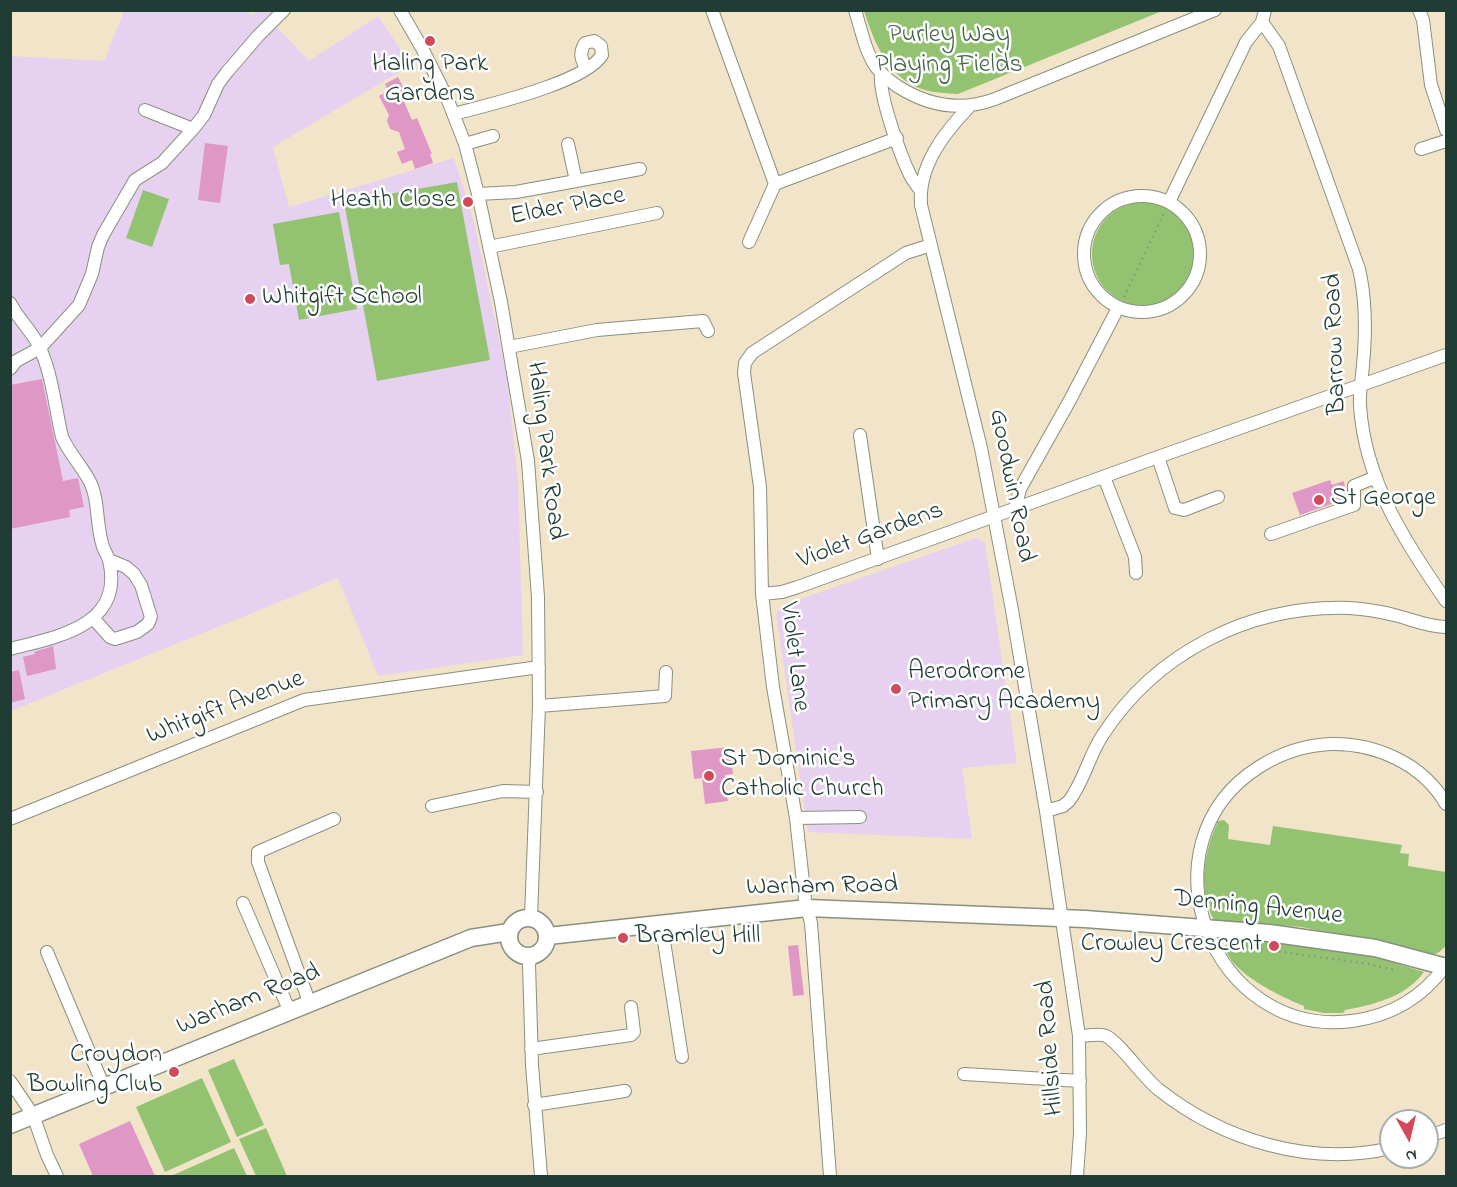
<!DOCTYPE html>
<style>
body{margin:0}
#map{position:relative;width:1457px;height:1187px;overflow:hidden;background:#f2e4c8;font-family:"Indie Flower",sans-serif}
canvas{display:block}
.frame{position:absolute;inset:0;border:12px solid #1f3d34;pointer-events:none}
.north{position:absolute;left:1379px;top:1109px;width:60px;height:60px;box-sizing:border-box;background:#fff;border:2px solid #a5b1ae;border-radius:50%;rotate:172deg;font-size:16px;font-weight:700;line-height:24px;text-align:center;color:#1f3d34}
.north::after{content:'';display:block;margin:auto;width:21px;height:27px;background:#d1495b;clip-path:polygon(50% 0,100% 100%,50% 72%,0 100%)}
</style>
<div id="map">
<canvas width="1457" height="1187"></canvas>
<div class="frame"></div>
<div class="north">N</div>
</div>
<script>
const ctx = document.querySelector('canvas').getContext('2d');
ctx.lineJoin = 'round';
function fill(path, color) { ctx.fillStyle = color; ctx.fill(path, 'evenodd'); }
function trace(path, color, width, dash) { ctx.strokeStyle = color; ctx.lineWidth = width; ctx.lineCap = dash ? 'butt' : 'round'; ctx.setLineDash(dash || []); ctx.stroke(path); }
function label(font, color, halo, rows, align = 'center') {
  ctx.font = font + ' "Indie Flower",sans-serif'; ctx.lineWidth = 5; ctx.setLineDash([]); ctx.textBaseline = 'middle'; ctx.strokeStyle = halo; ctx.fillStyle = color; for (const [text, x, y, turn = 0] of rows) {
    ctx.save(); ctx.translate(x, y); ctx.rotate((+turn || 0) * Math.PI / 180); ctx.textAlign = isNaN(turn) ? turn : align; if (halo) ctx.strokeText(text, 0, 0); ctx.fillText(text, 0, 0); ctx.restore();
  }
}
fill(new Path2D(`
 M238,10L253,15L257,11L292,10L276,26L309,61L378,16L411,65L273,147L289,207L454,158L474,222L507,376L518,481L523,655L378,676L338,578L11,711V56L104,61L124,11Z
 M976,538L985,543L1017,763L962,768L972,839L808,832L776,614L783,605Z`), '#e6d2f0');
fill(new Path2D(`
 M864,11V10L1162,11L958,94C947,93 935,93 925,90C888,79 875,44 864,11Z
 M457,182L490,360L377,381L344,202Z
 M143,190L169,199L152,247L126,238Z
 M1092 254a52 52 0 1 1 104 0a52 52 0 1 1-104 0Z
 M339,212L357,309L299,320L289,264L280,265L273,224Z
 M1224,820L1229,825L1228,839L1270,845L1273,826L1402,845L1400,853L1409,854L1408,866L1446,872V946L1438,953L1431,955L1381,942L1301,927L1214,920C1197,889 1204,852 1218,821Z
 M1235,937L1372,956L1424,972C1406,997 1373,1005 1345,1010L1343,1013H1324L1304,1009V1006C1282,997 1228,972 1225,946L1228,941Z
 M234,1059L264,1125L237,1137L208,1070Z
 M202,1078L231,1142L165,1172L136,1107Z
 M266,1128L287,1176H256L239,1139Z
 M234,1148L247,1176H171Z`), '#93c271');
fill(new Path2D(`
 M398,77L407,95L402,97L412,120L417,118L432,154H430L433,163L415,169L412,160L402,164L397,152L405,149L399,132L390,129L387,121L389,115L379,96L388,91L385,84Z
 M205,143L228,146L220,203L198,200Z
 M42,379L63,481L78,478L84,507L69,510L70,517L10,529V385Z
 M1330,480L1332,485L1344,481L1346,499L1300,515L1292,493Z
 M53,646L56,669L27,676L23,657L35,654L34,652Z
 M19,670L25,699L10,703V672Z
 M730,747L733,774L725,775L728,801L705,804L702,778L694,779L691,751Z
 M798,945L804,995L793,996L788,946Z
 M130,1121L155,1176H93L79,1144Z`), '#df97c5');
const minor = new Path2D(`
 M400,10L423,50L447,98L465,144L478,194L501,302L528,461L538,597L539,706L531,917
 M712,10L775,184L897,138
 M855,10C861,29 865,51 876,67C882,75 890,81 897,86C928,106 960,112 995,99L1215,10
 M1419,10L1423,20L1431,85L1446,130
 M1262,22L1279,46L1359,269C1366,299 1366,333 1363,365C1362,379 1359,392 1360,406C1365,481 1405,542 1446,601
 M881,74C879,96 900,154 910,175C913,181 917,186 921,191
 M969,107C944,133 918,166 921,205L981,448L1012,610L1046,811L1079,1036L1080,1133L1077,1176
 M145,110L193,129
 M454,114C487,105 585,83 602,55L601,46L594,41L585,43C579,53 581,59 586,68
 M465,144L493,136
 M1421,149L1446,141
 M576,181L640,169
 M478,194L516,192L576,181L568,144
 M1084 254a58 58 0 1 1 116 0a58 58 0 1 1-116 0Z
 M1169,202L1246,42L1262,22L1265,10
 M749,242L775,184
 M489,247L657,213
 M10,303C18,319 31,330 39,346C52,373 55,407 62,437C69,453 81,465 89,480C99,498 96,523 102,543C103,549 107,554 109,560C125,626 57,637 10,649
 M509,347L597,330L703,321L708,331
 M10,369L16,361L40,348L79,305L92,274L98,247L103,235L135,180L162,163L193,129L204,115L218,84L227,72L258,36L284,10
 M860,435L878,559
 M1158,457L1175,508L1184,510L1218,497
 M1104,477L1135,557L1136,573
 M1015,510L1020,489L1070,400L1118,308
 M1271,534L1354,505V486L1376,477
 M762,594L782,592L798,587L1158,457L1446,355
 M93,618L110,637L115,639L137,632L148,624L151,617L141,585L134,574L126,567L109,560
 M539,706L665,696L666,672
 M1446,804C1423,764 1376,743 1331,744C1305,745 1281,753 1259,767C1137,844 1211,1039 1352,1021C1391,1016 1423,997 1446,965
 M432,806L503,791L537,792
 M1046,811L1063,806L1069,801C1084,781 1089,756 1102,736C1156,652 1250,605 1349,608C1364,609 1379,611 1394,615C1411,619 1428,627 1446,627
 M796,818L860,817
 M10,819L304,700L539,667
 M243,903L290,1012
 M661,922L682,1057
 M47,952L104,1087
 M531,957L529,964L532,1065L541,1176
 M310,1004L258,862V852L334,819
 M1079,1036C1087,1036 1099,1033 1106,1036C1119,1042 1143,1077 1158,1089C1222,1140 1310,1167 1391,1148
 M531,1049L631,1035L634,1032L631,1007
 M964,1074L1080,1081
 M10,1081L33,1115L47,1155L57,1176
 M534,1105L625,1091
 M1427,1137L1446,1130
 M830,1176L811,923L805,900L796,818L773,687L762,594L760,487L744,373L745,363L752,353L906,253L931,245`);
const major = new Path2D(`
 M509 937a19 19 0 1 1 38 0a19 19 0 1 1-38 0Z
 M548,936L807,908L1085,919L1269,933L1375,948L1446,967
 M10,1125L471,938L509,932`);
trace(minor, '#88907e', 14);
trace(major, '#88907e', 19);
trace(new Path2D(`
 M1124,297L1164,213
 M1255,948L1369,964L1395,970`), '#88907e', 2, [1.5, 4.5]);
trace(minor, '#fff', 12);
trace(major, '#fff', 16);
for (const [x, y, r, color] of [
 [430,41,6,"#d1495b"],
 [468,202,6,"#d1495b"],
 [250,299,6,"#d1495b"],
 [1319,500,6,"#d1495b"],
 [896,689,6,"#d1495b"],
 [709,776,6,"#d1495b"],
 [623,938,6,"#d1495b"],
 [1274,946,6,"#d1495b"],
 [174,1072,6,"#d1495b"]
]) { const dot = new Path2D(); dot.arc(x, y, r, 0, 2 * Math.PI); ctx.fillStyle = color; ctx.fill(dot); trace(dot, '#fff', 2); }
label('26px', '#426546', '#fff', [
 ["Purley Way",949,37],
 ["Playing Fields",949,67]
]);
label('26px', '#1f3d34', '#fff', [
 ["Haling Park",430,66,"center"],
 ["Gardens",430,96,"center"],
 ["Heath Close",456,202,"right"],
 ["Whitgift School",262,299],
 ["St George",1331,500],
 ["Aerodrome",908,674],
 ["Primary Academy",908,704],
 ["St Dominic's",721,761],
 ["Catholic Church",721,791],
 ["Bramley Hill",635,938],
 ["Crowley Crescent",1262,946,"right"],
 ["Croydon",162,1057,"right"],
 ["Bowling Club",162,1087,"right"]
], 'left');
label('26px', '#1f3d34', '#fff', [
 ["Elder Place",568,208,-11],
 ["Barrow Road",1337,344,-92],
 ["Haling Park Road",544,451,83],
 ["Goodwin Road",1010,486,79],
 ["Violet Gardens",871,537,-20],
 ["Violet Lane",793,657,83],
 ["Whitgift Avenue",226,709,-21],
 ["Warham Road",822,888,-1],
 ["Denning Avenue",1258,909,6],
 ["Warham Road",249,1001,-22],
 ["Hillside Road",1052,1048,-94]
]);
</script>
